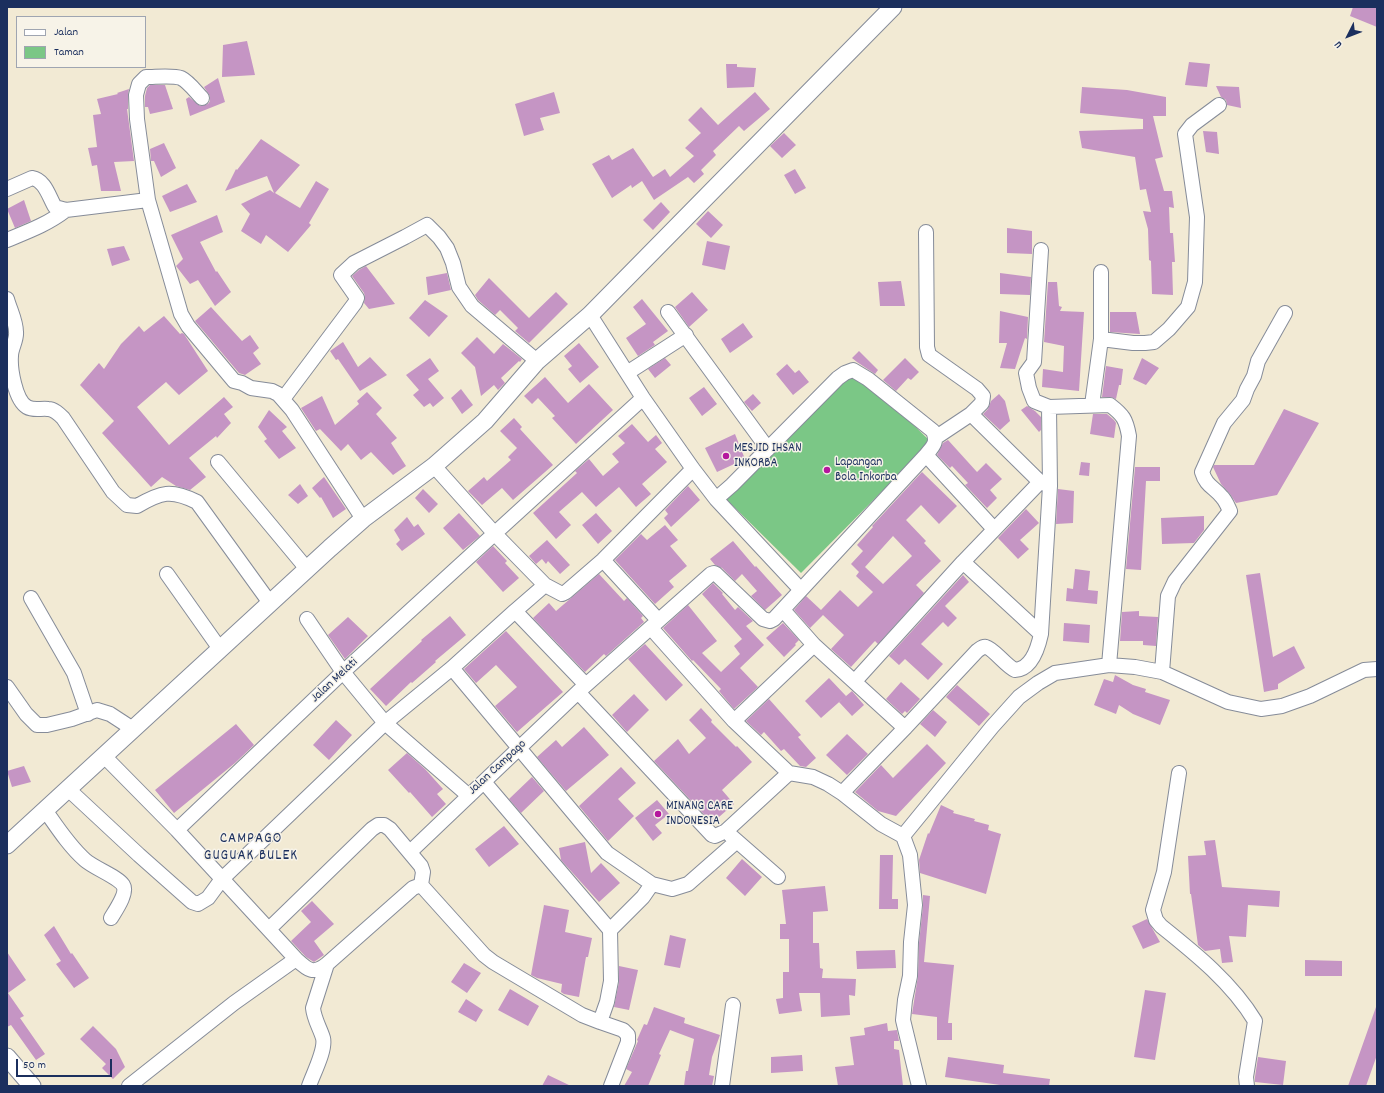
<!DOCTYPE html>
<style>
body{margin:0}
#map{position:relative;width:1384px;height:1093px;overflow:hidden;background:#f2ead4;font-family:Dekko,sans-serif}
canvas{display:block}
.frame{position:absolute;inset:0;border:8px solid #1b2f5e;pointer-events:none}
.legend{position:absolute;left:16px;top:16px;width:130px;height:52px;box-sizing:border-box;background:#f7f3e8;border:1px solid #9fa5b1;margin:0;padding:5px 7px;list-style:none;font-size:12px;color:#1b2f5e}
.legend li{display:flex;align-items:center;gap:8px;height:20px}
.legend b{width:20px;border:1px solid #9fa5b1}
.north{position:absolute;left:1328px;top:16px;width:40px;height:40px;-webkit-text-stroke:3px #f7f3e8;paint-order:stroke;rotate:228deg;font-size:11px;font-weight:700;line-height:16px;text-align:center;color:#1b2f5e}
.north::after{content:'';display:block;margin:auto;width:14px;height:18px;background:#1b2f5e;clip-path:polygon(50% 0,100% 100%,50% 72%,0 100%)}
.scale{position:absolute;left:16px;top:1059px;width:96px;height:18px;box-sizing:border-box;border:2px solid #1b2f5e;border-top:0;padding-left:5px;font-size:12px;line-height:14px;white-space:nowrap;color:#1b2f5e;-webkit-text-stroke:3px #f7f3e8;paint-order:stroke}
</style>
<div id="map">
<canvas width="1384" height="1093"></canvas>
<div class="frame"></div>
<ul class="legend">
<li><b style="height:5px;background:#fff"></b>Jalan</li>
<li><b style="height:11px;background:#7bc786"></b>Taman</li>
</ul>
<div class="north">U</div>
<div class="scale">50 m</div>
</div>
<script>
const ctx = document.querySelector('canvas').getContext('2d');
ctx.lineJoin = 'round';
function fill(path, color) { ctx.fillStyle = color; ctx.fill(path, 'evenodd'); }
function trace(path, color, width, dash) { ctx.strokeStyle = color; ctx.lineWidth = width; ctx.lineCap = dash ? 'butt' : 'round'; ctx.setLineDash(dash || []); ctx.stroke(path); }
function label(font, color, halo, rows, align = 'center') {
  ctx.font = font + ' Dekko,sans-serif'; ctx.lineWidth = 3; ctx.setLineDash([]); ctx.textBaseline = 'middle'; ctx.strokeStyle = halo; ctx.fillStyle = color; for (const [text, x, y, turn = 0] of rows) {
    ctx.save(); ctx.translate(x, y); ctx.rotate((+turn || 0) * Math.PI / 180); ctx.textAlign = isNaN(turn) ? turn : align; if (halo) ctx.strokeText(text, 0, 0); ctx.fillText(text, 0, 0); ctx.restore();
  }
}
fill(new Path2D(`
 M853,366L931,442L801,573L724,497Z`), '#7bc786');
fill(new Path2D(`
 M1353,7H1377V27L1350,16Z
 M247,41L255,75L222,77L223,45Z
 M1189,62L1210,64L1207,87L1185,85Z
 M726,64H737V67L756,68L754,87L727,88Z
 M218,78L225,102L190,116L186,99L189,97L200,106L208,104L210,101V96L204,87Z
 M150,85H165L173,109L150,114L148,107H145V96L147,88Z
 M1216,86L1239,87L1241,108L1227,105L1226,100L1221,97Z
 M1082,87L1127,90L1166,97V116H1153L1163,157L1155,159L1164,191H1172L1174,208L1169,207L1170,233H1173L1175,262H1172L1173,295L1152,294L1151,261L1149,260L1148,229L1143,211L1151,212L1146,189L1140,190L1135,157L1082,148L1079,131L1143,129V119L1080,113Z
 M129,89L128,95V109H127L134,161L114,162L121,191H101L97,165L92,166L88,148L97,147L93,115L101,114L97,99L118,94L117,93Z
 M554,92L560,113L540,118L544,130L524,136L515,104Z
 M755,92L770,109L744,131L739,126L713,151L716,155L701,170L704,174L694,183L688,177L654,200L642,181L632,188L631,185L612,198L592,164L609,155L612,160L633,148L653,177L665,169L670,177L694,156L685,148L701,133L688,120L701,107L718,125Z
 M1203,131L1217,132L1219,154L1206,152Z
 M784,133L796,145L782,158L770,146Z
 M261,139L300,165L275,193L300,208L316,181L329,189L309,223L311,225L288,252L266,235L261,244L241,231L250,214L241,204L270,190L274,193L267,176L225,191L236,169L237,170Z
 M164,143L176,168L161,177L154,161H151L150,149Z
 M795,169L806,188L795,194L784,175Z
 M187,184L197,202L170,212L162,196Z
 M24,200L31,221L15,228L7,209Z
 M661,202L670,212L653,230L643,220Z
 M708,211L723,225L711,238L696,224Z
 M217,215L223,232L200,242L216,272L217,271L231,292L215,306L198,280L190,284L176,266L183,259L171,235Z
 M1007,228L1032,231V254L1007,253Z
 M707,241L730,246L725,270L702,265Z
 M124,246L130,260L112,266L107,249Z
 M366,266L395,304L369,309L364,303L365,297L364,293L352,276L359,270Z
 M447,273L451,290L428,295L426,277Z
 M1000,273L1031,277L1030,295L1000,294Z
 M489,278L529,318L556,292L568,304L529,343L515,331L518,328L500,310L495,315L478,300L475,295Z
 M901,281L905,306H880L878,282Z
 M1048,282H1057L1059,306L1062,307L1060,311L1084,312L1079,391L1042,387L1043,369L1063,372L1064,346L1044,342Z
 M692,292L708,310L689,327L675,307Z
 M642,299L668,331L653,342L655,345L638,356L626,338L646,324L633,307Z
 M425,300L448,316L429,337L409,318Z
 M211,307L242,341L250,335L259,348L253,353L261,364L245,375L239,373L195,321Z
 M1000,311L1028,317L1027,339L1025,338L1015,369L1000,368L1007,343H999Z
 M1110,312H1136L1140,334L1110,332Z
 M164,316L180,334L182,333L184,334L208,371L179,395L166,382L137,407L169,445L224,397L233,407L224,414L231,423L217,438L216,436L189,458L206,477L190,490L176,486L162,477L151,487L102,433L114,421L80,385L99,363L104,369L121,344L139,326L144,332Z
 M743,323L753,337L730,353L721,339Z
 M477,337L494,354L503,344L522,359L520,362L519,361L501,378L505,383L498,390L494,385L481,396L475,367L461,353Z
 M343,342L358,367L370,357L387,375L360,391L338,359L336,360L330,351Z
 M579,343L599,367L580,383L568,369L572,366L564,356Z
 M859,351L878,370L875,374L857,362L852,358Z
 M430,358L439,371L428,379L444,398L433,407L430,403L424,407L413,395L419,390L406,375Z
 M665,358L671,365L655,378L648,369Z
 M905,358L919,372L911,380L908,378L896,391L883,380Z
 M1142,358L1159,368L1146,385L1133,379Z
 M787,364L795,373L799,370L809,382L793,395L776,374Z
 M1106,366L1123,369L1121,385H1119L1116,399L1110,397H1102Z
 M545,377L568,403L589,384L613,410L576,444L552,418L555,416L538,398L532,404L524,396Z
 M704,387L717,404L702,416L689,398Z
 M461,389L473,405L462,414L451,398Z
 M367,392L382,408L376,414L397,438L391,443L406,466L393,475L371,452L361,460L348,444L341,451L320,429L316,431L301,408L322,396L335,425L359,404L357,401Z
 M753,394L761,403L752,411L744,402Z
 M999,394L1005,401L1010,421L1000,430L983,414L988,409L991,401Z
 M1027,406L1035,411L1041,417V430L1039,432L1021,410Z
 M1284,409L1319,423L1277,495L1236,503L1230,494L1221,484L1213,467L1214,465H1254Z
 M269,410L287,427L282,431L296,448L279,459L264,441L267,439L258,427Z
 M1093,414H1107L1114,420L1116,423L1114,438L1090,434Z
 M514,418L522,427L520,429L553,465L513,500L502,488L482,505L468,491L484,477L487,481L511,460L508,457L517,448L500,431Z
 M632,424L648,442L656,435L662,443L655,449L667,462L642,484L651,494L636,507L619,487L596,507L582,492L559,512L571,525L556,539L533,513L577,473L575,471L589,459L603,476L619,462L612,454L625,443L618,436Z
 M735,434L745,459L717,472L705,448Z
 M948,440L977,472L986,463L1002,479L990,490L997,498L987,508L965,485L968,483L952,466L950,468L937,455L943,443Z
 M1081,462L1090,463L1089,476L1079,475Z
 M1135,467H1160V481H1146L1141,570L1126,569Z
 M922,472L957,506L939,524L921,505L906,520L926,541L924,543L941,561L916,585L924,593L878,644L875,641L873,643L851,667L831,649L844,635L823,615L810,628L794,610L806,596L821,610L840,590L858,607L873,592L856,576L859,572L851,564L863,551L857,545L873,527L872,526ZM893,536L912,556L883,584L865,567Z
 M324,477L346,509L333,518L321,497L320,498L312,488Z
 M300,484L308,496L298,504L288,495Z
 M688,486L700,500L671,527L664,518L668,514L665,510Z
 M423,489L438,504L429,513L415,498Z
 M1058,489L1074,491L1073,523L1056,524Z
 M1026,509L1039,523L1020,540L1029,549L1018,559L998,538Z
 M459,513L480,536L463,550L443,528Z
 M596,513L612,531L598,544L582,525Z
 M1204,516V530L1194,543L1162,544L1161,518Z
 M407,517L414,527L418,524L425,534L402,551L396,544L400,540L394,530Z
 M665,525L678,540L670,546L687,566L669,581L674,587L655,604L615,560L641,534L647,540Z
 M547,540L570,565L560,574L548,561L546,564L542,559L536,564L529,556Z
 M733,541L755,567L756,566L782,595L765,610L751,596L757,591L742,574L735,581L722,568L715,565L710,559Z
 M493,546L507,561L505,563L519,578L503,592L476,562Z
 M1075,569L1090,571L1088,590L1098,591L1097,604L1066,601L1067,588L1073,589Z
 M1260,573L1273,657L1294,646L1305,668L1278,684V689L1264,692L1246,575Z
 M599,574L624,601L627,598L643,616L641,618L644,622L606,656L604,654L585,672L533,618L549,603L556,611Z
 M963,575L969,582L945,606L957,618L948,627L943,622L921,644L943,664L928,680L905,659L899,665L889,656Z
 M713,583L723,593L722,594L735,610L738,607L753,621L746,626L764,645L740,668L758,687L734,709L719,691L721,689L693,660L692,661L663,628L688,605L717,641L702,653L721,672L740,654L734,646L742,639L702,594Z
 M1139,611V616L1158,617L1156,646L1143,645V641H1120L1122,612Z
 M450,616L466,635L435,661L436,662L412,683L411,682L386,706L370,689L422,641L421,640Z
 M348,617L368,636L345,659L328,635Z
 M783,623L799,640L795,644L796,645L784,657L766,638Z
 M1064,623L1090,625L1089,643L1063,641Z
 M506,631L563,692L517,732L495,706L517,687L496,665L476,683L464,669Z
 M645,644L683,685L666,701L628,659Z
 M1115,675L1133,685L1146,689L1145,692L1170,700L1160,725L1133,714L1119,705L1116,714L1094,705L1104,679L1113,682Z
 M829,678L846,696L821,718L805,701Z
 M901,682L920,699L907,713L905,711L902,714L886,699Z
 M957,685L990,714L979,726L946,697Z
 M852,691L864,705L852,716L839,702Z
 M634,694L649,710L627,732L612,715Z
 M769,699L801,735L798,737L816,758L806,767L800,766L784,749L781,751L764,732L761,735L746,721Z
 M701,708L712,720L711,722L736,747L737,746L752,762L722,790L734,804L712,823L654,761L678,739L689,754L706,738L689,720Z
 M933,710L947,722L935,737L920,724Z
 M336,720L352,735L329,760L313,745Z
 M236,724L254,745L235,763L174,813L155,790Z
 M584,727L609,755L566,791L537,757L556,740L562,747Z
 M847,734L868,754L847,775L826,755Z
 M927,744L946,763L896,816L878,811L855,792L881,765L893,778Z
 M407,753L425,769L443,789L437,794L446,804L432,817L410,792L409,793L388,770Z
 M24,766L31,782L12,787L7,771Z
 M621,767L636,783L618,799L634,816L608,841L579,806Z
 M532,777L544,791L521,813L509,799Z
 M657,800L669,814L655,825L662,833L653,841L635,818Z
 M941,805L954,811L953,813L975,819L974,821L989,825L988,830L1001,834L986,894L920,873L919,860L928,833L929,834Z
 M504,826L519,844L489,867L475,849Z
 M1215,840L1222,887L1280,891L1279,907L1248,905L1246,937L1229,936L1233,962L1222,963L1220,949L1205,951L1198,945L1191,894H1190L1188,856L1206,855L1204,841Z
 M585,842L591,873L601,863L620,883L599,902L561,860L559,848Z
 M880,855H893L892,899H898V909H879Z
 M742,859L762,877L745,896L726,878Z
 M825,886L828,911L813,912V943H819L820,968L823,969L822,978L856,979L855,996L849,995L850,1015L821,1017L820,993H799L802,1011L779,1014L776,999L783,998V972H789V939H780V924H786L782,890Z
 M923,895L930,896L924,962L954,965L948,1023H952V1040H937V1017L912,1014L918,976L919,943L923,906Z
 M312,901L334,924L314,941L324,955L314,962L306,957L291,941L311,922L301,911Z
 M544,905L569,910L565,932L592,938L588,957H586L579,997L564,994L561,992L562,984L537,978L531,975Z
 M1147,919L1160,942L1143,949L1132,926Z
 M54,926L71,954L72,953L89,978L74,988L56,964L61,961L44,935Z
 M670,935L686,939L680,968L664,965Z
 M895,950L896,968L857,969L856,951Z
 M7,952L26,980L8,993L24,1016L20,1018L45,1054L36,1060L11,1025L7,1027Z
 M1305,960L1342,961V976H1305Z
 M464,963L481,973L467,993L451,982Z
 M619,966L638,970L629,1010L614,1007L619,982Z
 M510,989L539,1006L528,1026L498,1010Z
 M1145,990L1166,993L1155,1060L1134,1057Z
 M466,999L483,1010L476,1022L458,1012Z
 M654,1007L685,1018L684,1023L720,1035L712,1057L709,1075L714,1076L712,1086H684L686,1071H688L694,1039L670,1030L659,1054L661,1055L648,1086H624L632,1072L626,1069L638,1041L637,1040L644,1024L647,1025Z
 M1376,1007L1377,1008V1055L1366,1086H1348Z
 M887,1023L888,1031L897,1030L899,1041H894V1049L899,1050L903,1086H838L835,1067L854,1065L850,1037L865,1035L864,1028Z
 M93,1026L116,1049L125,1067L113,1079L102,1068L106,1064L80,1039Z
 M802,1055L803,1071L771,1073V1057Z
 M948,1057L1004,1065L1003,1073L1050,1079L1049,1086H1007L945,1077Z
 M1258,1057L1286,1061L1283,1085L1255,1082V1077Z
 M548,1075L571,1086H542Z`), '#c595c4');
const minor = new Path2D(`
 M7,189L32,178C45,180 49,197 55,207L66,210L148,200L181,314L188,326L234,381L242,383L251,388L272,391L278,394L292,410L363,519
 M148,200L137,119L136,95L139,84L146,77C156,77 173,75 181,78C189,82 196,92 202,98
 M926,232L927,347L929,355L977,389L983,396L982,403L971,414
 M7,240C29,231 48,224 66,210
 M1041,250L1034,362L1026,373L1029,388L1034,401L1049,407L1110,405C1123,415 1126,419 1129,436L1109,665
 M7,299C10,310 16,321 16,332C17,340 11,348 11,356C10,368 15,400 27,407C34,411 41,408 48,409C54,409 59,414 63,418L113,492L127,505L137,506C161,492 171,489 197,502L270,603
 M668,312L768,449
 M590,315L643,398L693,469L716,499L801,590
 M1101,339L1133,343H1145L1154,342L1169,329L1188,307L1195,282L1197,217L1185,134L1192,125L1219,105
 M627,373L686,335
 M283,399L355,303L357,298L341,275L354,263L405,237L427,225L439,237L447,248L453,263L459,287L472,306L537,361
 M1092,405L1101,339V272
 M935,438L971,414L1040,482L1048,485
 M926,455L994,529
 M218,462L307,569
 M434,466L495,534L545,585L562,594L566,592L603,560L693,469
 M603,560L658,620
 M963,562L1041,634
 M167,574L220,649
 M545,585L515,611L586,685
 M31,598L74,673L88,714
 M783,610L814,645L905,728
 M307,619L343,672L385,723L469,796
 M651,628L734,721L789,773L813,777L828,784L842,793L881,824L903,836L910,855L915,905L911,942L910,976L905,1000L903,1020L919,1086
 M452,668L607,853L652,884L672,889L688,884L737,841
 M1162,672L1168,596L1175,581L1230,511C1228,507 1226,501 1222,497C1214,487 1206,486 1202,472L1224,423L1243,400L1247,389L1254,376L1258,361L1285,313
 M855,681L963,562L1040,482
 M7,687L26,714L37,725H47L72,719L97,710L110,714L133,729
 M578,692L712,835L715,836L726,831L789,773
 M734,721L814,645
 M104,756L177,830L296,959C308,970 313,975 327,964L413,888L421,885L484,955L493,962L582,1015L600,1022L607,1002L611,981L610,930L643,897L652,884
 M1179,773L1164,872L1153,910L1156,920L1161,926C1196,954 1232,983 1255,1021L1246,1077L1247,1086
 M484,782L610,930
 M68,789L139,855L192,902L198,904L208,898L222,879L385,723L452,668L515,611
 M842,793L905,728L977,651C980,649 983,646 986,647C994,649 1006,666 1015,670C1032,669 1038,648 1041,634L1050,486L1049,407
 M45,810C57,827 69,846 85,860C94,868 118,877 123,885C128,893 115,911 111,918
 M177,830L343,672L643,398
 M730,835L778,877
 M903,836L992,727L1019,697L1038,683L1055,673L1109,665L1135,667L1162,672L1228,702L1261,709L1282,706L1310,696L1364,670L1377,669
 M410,852L578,692L711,574L714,573L716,574L763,619L770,621L774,619L926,455C933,446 938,443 933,431L868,379L853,370L845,373L838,378L732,485L716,499
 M269,929L372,829L378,825H384L390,829L421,866L423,872L421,885
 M600,1022L623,1030L628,1035V1042L611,1086
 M129,1086L234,1003L296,959
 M309,1086C313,1074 326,1050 323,1038C320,1028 314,1019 313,1008L327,964
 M722,1086L733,1005`);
const tertiary = new Path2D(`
 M7,845L330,548L363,519L434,466L485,421L537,361L590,315L893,7
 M7,1057L32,1086`);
trace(minor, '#868c99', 16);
trace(tertiary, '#868c99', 19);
trace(minor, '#fff', 14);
trace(tertiary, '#fff', 17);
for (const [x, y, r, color] of [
 [726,456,4,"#b5179e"],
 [827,470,4,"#b5179e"],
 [658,814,4,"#b5179e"]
]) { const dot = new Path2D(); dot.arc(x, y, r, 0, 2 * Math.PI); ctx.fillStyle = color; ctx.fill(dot); trace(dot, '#f7f3e8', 1.5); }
label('13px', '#1b2f5e', '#f7f3e8', [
 ["MESJID IHSAN",734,449],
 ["INKORBA",734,464],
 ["Lapangan",835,463],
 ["Bola Inkorba",835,478],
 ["MINANG CARE",666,807],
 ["INDONESIA",666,822]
], 'left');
label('13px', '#1b2f5e', '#f7f3e8', [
 ["Jalan Melati",335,681,-43],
 ["Jalan Campago",498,768,-43]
]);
ctx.letterSpacing = '1px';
label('15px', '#1b2f5e', '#f7f3e8', [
 ["CAMPAGO",251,840],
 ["GUGUAK BULEK",251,857]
]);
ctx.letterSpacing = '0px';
</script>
